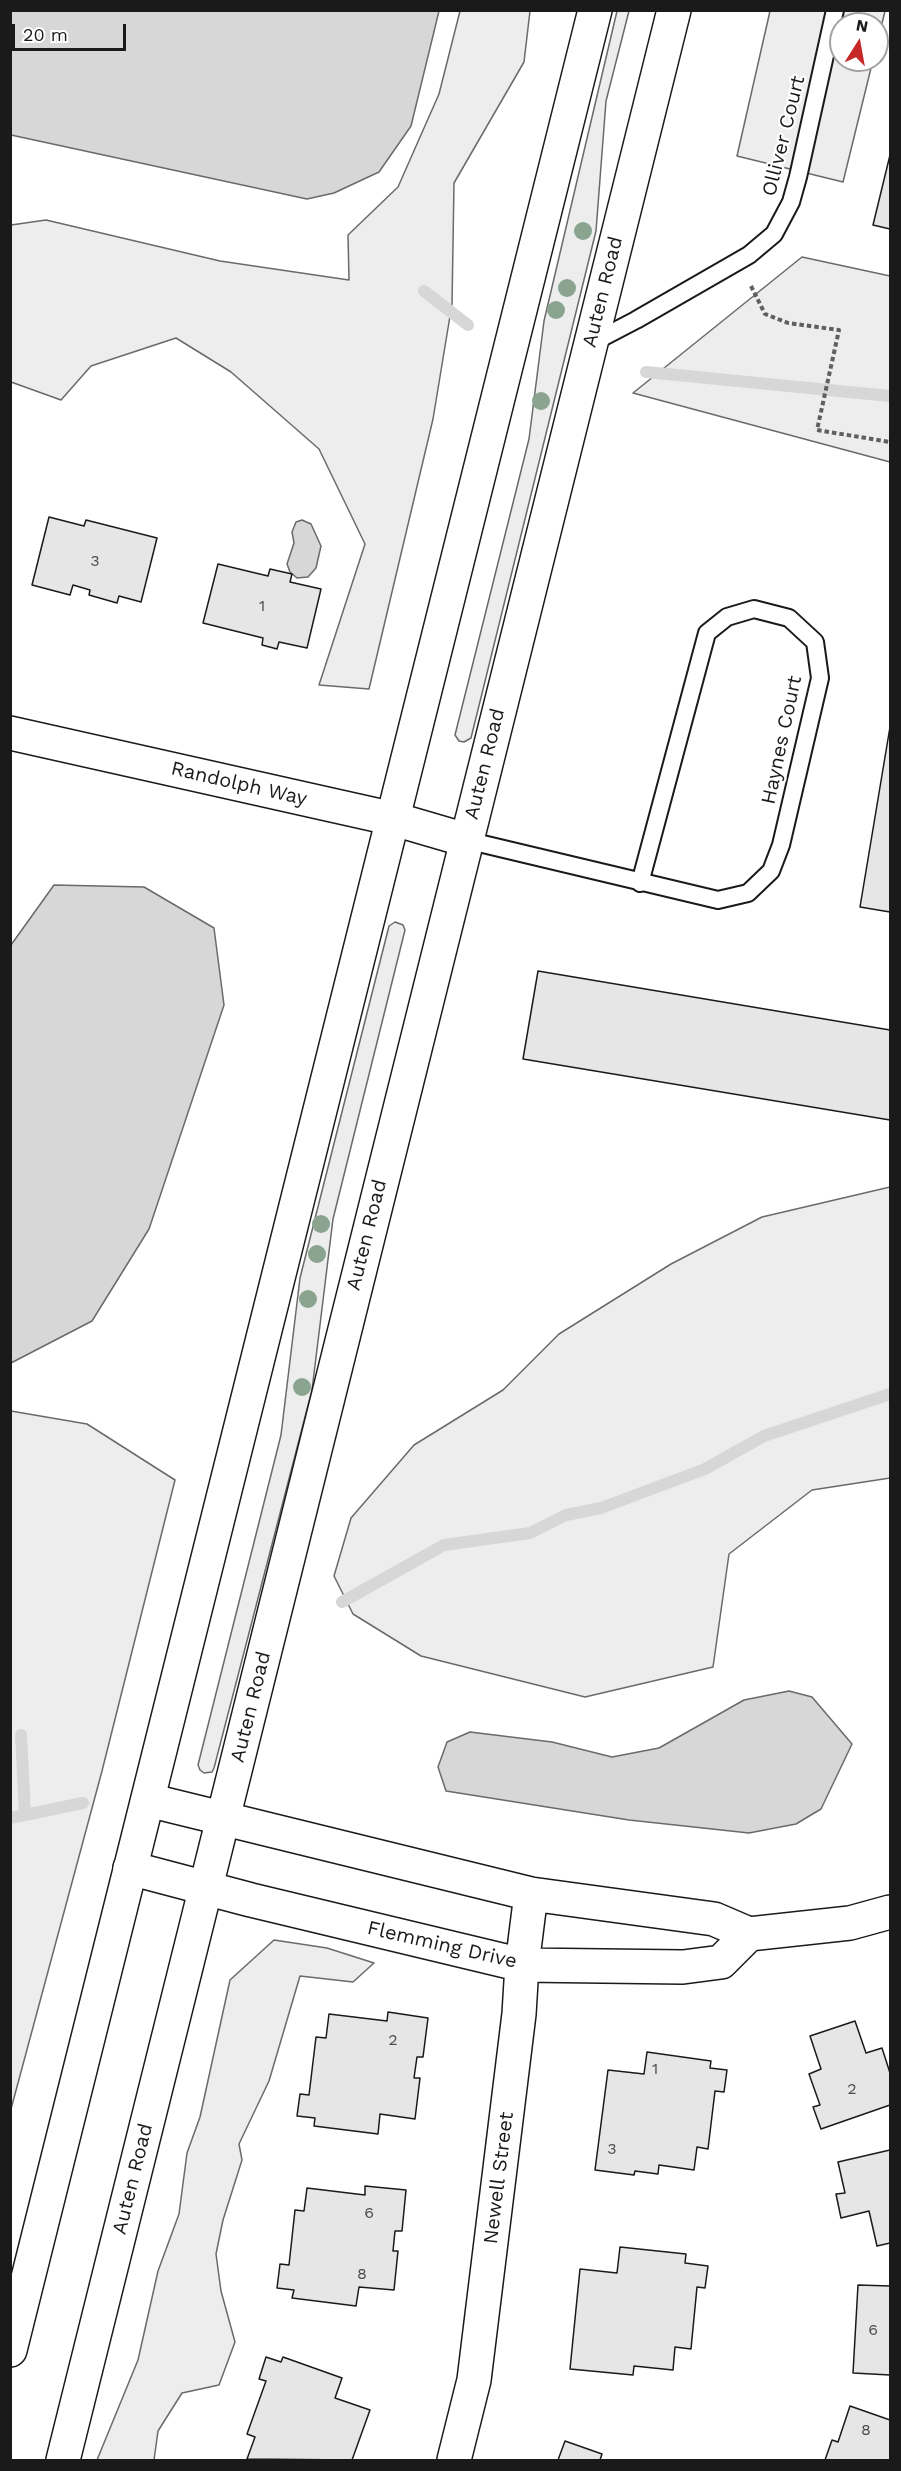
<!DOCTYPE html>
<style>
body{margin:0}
#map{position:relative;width:901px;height:2471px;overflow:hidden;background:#fff;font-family:"Work Sans",sans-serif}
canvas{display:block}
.frame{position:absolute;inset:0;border:12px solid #1a1a1a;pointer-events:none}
.north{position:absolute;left:829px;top:12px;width:60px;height:60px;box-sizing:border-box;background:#fff;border:2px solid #a3a3a3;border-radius:50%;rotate:11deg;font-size:16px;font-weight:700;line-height:24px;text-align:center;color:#1a1a1a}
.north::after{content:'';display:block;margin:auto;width:21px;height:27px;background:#c62828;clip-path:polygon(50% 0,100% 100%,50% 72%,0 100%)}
.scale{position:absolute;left:12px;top:24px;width:114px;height:27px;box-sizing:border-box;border:3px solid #1a1a1a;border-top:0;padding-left:8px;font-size:18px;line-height:21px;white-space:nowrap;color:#1a1a1a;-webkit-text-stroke:4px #fff;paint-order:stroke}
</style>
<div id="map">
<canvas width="901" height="2471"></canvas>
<div class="frame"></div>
<div class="north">N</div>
<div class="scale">20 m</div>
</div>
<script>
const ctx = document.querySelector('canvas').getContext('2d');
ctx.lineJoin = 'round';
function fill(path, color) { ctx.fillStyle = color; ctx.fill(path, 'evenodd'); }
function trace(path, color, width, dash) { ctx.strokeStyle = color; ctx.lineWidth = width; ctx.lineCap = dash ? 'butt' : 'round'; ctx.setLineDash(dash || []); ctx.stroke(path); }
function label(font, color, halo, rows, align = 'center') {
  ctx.font = font + ' "Work Sans",sans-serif'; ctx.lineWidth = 4.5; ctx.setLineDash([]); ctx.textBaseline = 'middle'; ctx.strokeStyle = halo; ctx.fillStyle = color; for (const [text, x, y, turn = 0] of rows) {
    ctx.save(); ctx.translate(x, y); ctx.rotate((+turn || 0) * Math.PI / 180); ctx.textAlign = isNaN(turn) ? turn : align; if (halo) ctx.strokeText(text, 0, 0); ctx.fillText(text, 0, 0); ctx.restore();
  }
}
const built = new Path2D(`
 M460,11H530L524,62L454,183L452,304L433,419L369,689L319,685L365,544L319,449L231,372L176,338L91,366L61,400L11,382V225L46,220L220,261L349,280L348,235L398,187L439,94Z
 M617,11H629L606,101L596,231L471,738L464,742L459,741L455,735L529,439L544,321Z
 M770,11H885L877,44V24H841V60H873L843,182L737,156Z
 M802,257L890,276V462L633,393Z
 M395,922L403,925L405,930L333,1219L312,1390L214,1768L212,1772L204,1773L200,1770L198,1765L281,1435L300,1278L389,926Z
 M890,1187V1478L812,1490L729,1554L713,1667L585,1697L421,1656L353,1614L334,1576L351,1518L414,1445L503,1390L559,1334L671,1264L762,1217Z
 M11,1411L87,1424L175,1480L102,1771L11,2109Z
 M274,1940L327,1948L374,1963L353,1982L300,1976L269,2081L239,2144L242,2160L223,2220L216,2254L221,2291L235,2342L219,2385L182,2393L158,2431L154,2460H97L138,2360L158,2271L179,2214L187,2153L200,2117L230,1980Z`);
fill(built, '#ededed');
trace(built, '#6a6a6a', 1.5);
const water = new Path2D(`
 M11,10H439V11L411,126L379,172L334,193L307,199L11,135Z
 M302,520L311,524L321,546L316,568L308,577L297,578L290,572L287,564L294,543L292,532L296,522Z
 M54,885L144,887L214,928L224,1005L149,1229L92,1321L11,1363V945Z
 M789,1691L812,1697L852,1744L821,1809L796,1824L749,1833L629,1820L446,1791L438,1767L447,1742L470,1732L552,1742L612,1757L659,1748L744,1700Z`);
fill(water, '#d7d7d7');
trace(water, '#6a6a6a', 1.5);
trace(new Path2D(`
 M424,291L468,325
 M646,372L890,396
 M342,1602L444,1545L530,1533L566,1515L601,1508L705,1469L764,1436L890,1394
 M21,1735L25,1815
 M10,1818L83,1803`), '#d7d7d7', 12);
const building = new Path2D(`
 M890,155V229L873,225Z
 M49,517L84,526L86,520L157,538L141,602L119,596L117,603L89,595L90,590L73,585L70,595L32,585Z
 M218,564L268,576L270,569L292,574L290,582L321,589L307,648L279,642L277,649L262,645L263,638L203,623Z
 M890,727V912L860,907Z
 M538,971L890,1030V1120L523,1059Z
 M388,2012L428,2018L423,2057H417L414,2078H420L415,2119L380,2114L378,2134L314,2126L315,2118L297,2116L300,2094L309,2095L316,2037L326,2038L329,2014L387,2021Z
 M855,2021L866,2053L882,2048L890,2073V2105L821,2129L813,2107L820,2105L809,2074L821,2069L810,2036Z
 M647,2052L711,2061L710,2068L727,2070L724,2092L715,2091L708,2149L697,2147L694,2170L659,2165L658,2174L635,2171L634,2175L595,2170L608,2070L644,2074Z
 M890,2150V2243L877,2246L869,2211L841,2218L836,2194L845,2193L838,2162Z
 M365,2186L406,2190L402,2231H395L393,2251H398L394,2290L359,2287L356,2306L292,2298L294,2290L277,2288L280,2264L289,2265L295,2210L304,2211L307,2188L365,2195Z
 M620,2247L686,2254L685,2263L708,2266L705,2288L697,2287L691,2349L675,2347L673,2370L634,2366L633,2375L570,2369L580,2269L617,2273Z
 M858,2285L890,2286V2375L853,2373Z
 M266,2357L281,2362L283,2357L342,2378L335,2398L370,2410L352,2460L247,2459L255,2437L247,2434L266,2381L259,2379Z
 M850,2406L890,2420V2460H825L832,2440L838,2442Z
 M565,2441L602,2454L600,2460H558Z`);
fill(building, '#e6e6e6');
trace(building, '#1a1a1a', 1.5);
const lane = new Path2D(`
 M592,343L636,320L749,255L774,234L791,202L798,177L835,10
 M466,840L718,900L748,893L771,871L781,845L820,678L815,642L789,618L754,609L727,617L707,633L640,883`);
const street = new Path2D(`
 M10,733L394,819L466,840
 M148,1800L531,1894L714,1919L749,1934L850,1923L890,1912
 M130,1868L251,1900L522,1965L683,1967L721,1962L749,1934
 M454,2460L474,2380L519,2014L522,1965L531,1894`);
const secondary = new Path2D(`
 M10,2350L595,10
 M63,2460L674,10`);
trace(lane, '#1a1a1a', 20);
trace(street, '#1a1a1a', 36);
trace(secondary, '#1a1a1a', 36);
trace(new Path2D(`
 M751,286L765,314L788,323L839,330L817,430L890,442`), '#5f5f5f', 4, [4.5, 3]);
trace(lane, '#fff', 16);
trace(street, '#fff', 33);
trace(secondary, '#fff', 33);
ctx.fillStyle = '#8aa48f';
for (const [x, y] of [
 [583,231],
 [567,288],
 [556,310],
 [541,401],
 [321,1224],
 [317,1254],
 [308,1299],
 [302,1387]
]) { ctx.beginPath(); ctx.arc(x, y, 9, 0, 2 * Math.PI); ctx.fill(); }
label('16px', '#4d4d4d', null, [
 ["3",95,561],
 ["1",262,606],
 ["2",393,2040],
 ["1",655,2069],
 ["2",852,2089],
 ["3",612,2149],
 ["6",369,2213],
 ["8",362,2274],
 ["6",873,2330],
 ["8",866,2430]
]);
label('20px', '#1a1a1a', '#fff', [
 ["Olliver Court",784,136,-76],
 ["Auten Road",603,292,-76],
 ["Haynes Court",782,740,-78],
 ["Auten Road",485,764,-76],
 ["Randolph Way",239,784,13],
 ["Auten Road",367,1235,-76],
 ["Auten Road",251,1707,-76],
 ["Flemming Drive",442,1945,13],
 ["Newell Street",499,2178,-83],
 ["Auten Road",133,2179,-76]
]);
</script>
